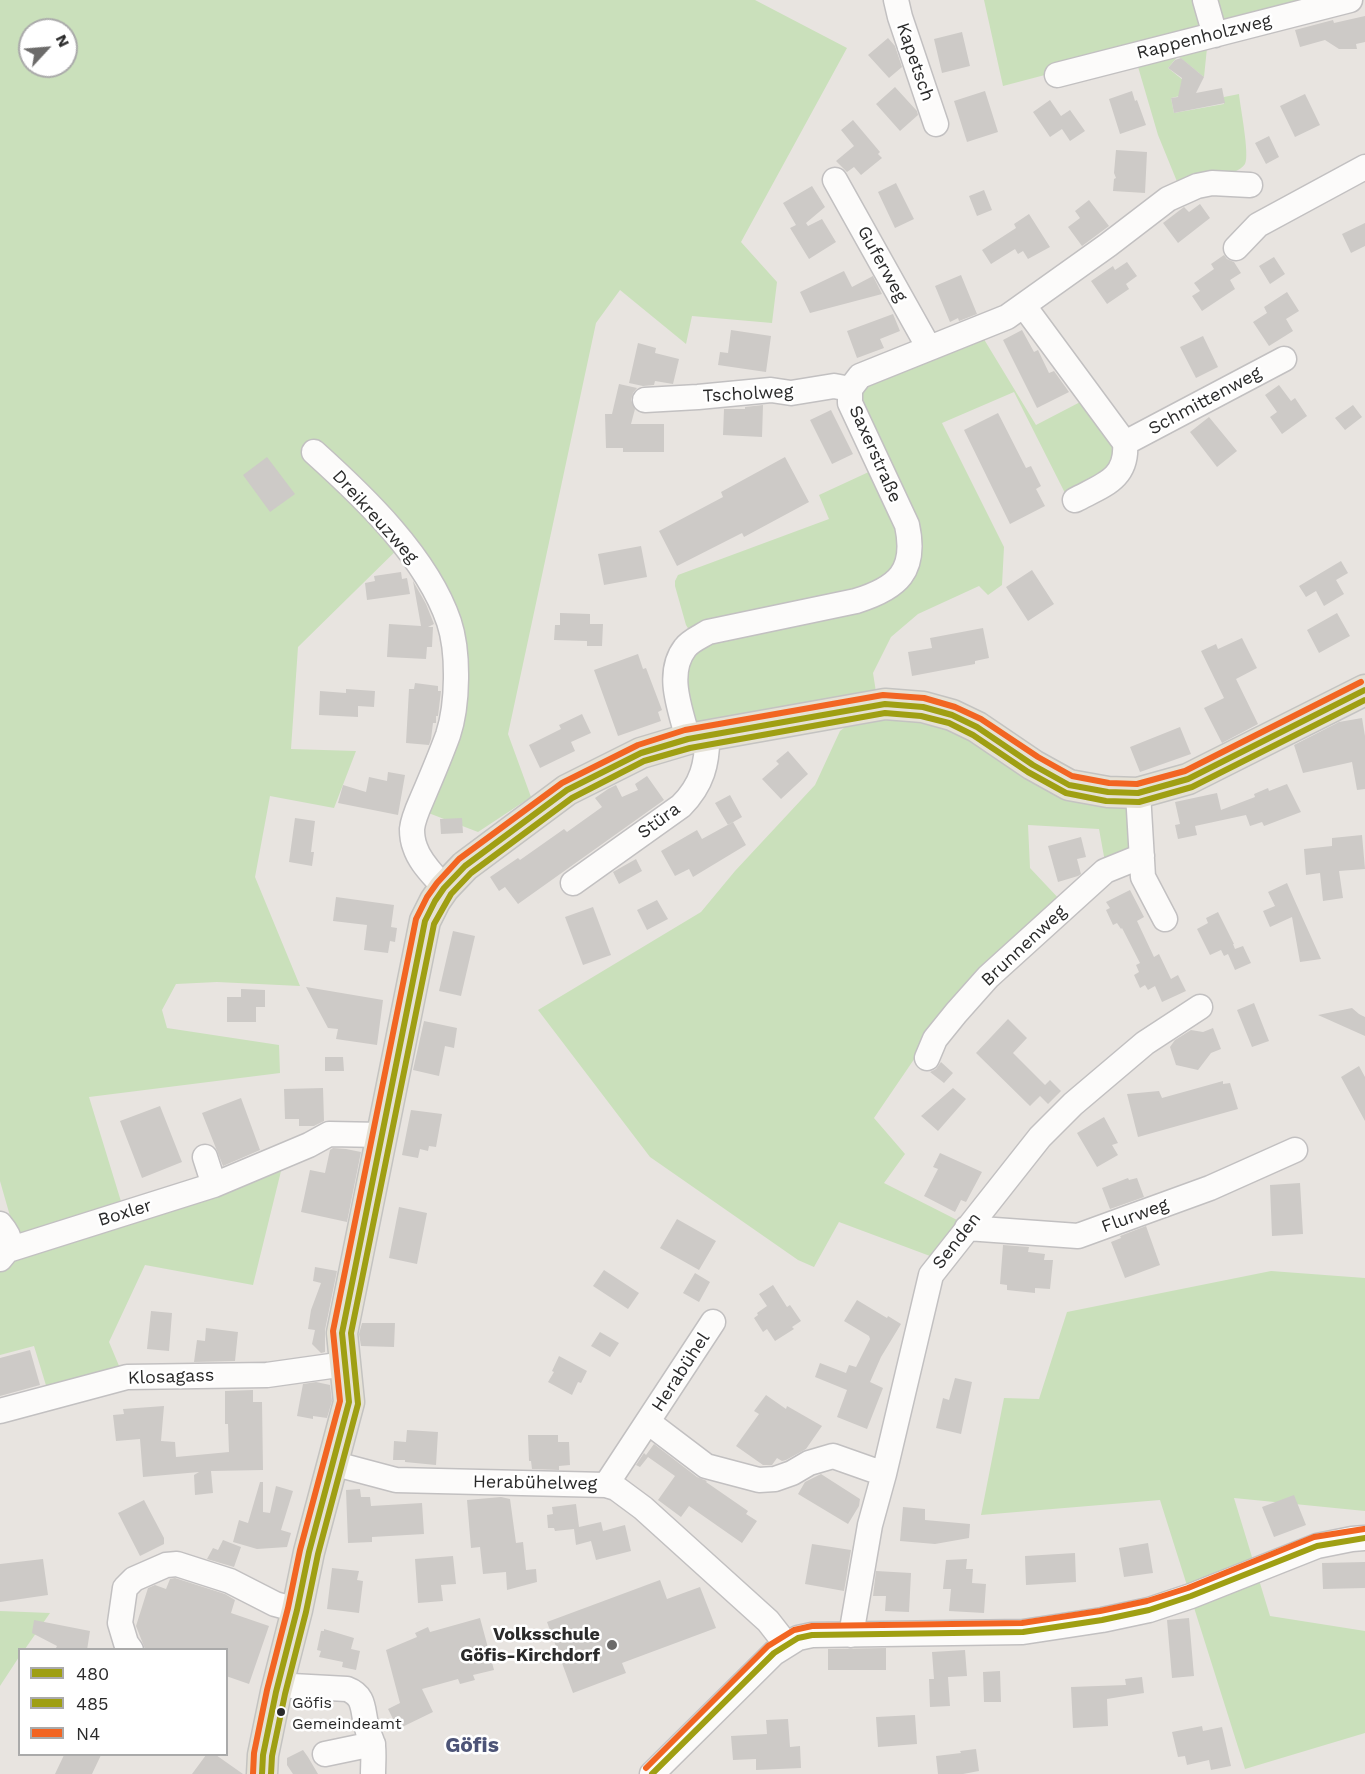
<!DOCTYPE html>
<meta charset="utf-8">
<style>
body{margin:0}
#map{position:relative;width:1365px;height:1774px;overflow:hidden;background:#e8e4e0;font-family:"Work Sans",sans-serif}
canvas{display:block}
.legend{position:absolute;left:18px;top:1648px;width:210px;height:108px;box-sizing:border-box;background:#fff;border:2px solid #aaa;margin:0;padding:8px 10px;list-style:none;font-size:18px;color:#2a2a2a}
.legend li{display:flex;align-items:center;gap:12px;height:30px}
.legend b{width:30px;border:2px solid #aaa}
.north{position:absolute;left:18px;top:18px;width:60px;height:60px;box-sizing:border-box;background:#fff;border:2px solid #aaa;border-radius:50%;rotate:64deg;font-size:16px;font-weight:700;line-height:24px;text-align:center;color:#2a2a2a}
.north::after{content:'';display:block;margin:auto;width:21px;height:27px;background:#6c6b6a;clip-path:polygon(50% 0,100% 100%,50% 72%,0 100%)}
</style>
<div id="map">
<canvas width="1365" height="1774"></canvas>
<ul class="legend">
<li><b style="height:8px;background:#9f9f13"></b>480</li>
<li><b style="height:8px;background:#9f9f13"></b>485</li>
<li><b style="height:8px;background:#f26522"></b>N4</li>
</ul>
<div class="north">N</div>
</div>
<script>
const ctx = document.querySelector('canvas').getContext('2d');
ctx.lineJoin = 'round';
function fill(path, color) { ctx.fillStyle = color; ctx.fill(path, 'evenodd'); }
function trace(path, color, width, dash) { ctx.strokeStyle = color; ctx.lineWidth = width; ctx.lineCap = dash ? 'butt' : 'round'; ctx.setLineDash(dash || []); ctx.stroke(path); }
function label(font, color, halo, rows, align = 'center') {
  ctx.font = font + ' "Work Sans",sans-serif'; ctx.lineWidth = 5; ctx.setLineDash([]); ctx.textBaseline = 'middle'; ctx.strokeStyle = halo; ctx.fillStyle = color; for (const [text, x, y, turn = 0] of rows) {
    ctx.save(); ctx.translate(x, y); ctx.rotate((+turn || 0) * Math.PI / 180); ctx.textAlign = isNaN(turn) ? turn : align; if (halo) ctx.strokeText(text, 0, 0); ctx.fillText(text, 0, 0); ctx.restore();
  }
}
fill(new Path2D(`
 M0,0H755L847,48L741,242L777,282L772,323L692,316L686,344L620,290L596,323L508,734L531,797L478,832L418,809L466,698L410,537L298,647L291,749L356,751L334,808L270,796L255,877L300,986L217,982L176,984L162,1010L167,1028L279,1045L280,1073L89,1097L127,1221L282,1167L253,1285L145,1265L109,1342L122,1373L48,1392L34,1346L0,1355V1265L14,1230L0,1181ZM30,30H66V66H30Z
 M984,0H1330L1003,86Z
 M1207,48L1204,77L1178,56L1168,68L1183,80L1181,84L1180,96L1171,98L1174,113L1224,104V97L1239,94C1240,106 1250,155 1245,164C1237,177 1193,181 1178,184L1158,135L1136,60Z
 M982,336L1036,425L1086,399L1117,442V463L1067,497L1014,392L942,423L1004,547L1002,585L988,595L979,586L918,614L891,637L873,673L876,692L695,724L691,721L684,667L705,641L881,600L917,565L862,408L861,395L865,386Z
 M873,470L900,530L897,566L864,592L689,630L686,625L675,586V581L678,575L829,519L819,495Z
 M861,715L923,717L1127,801L1134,849L1105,862L1099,829L1028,825L1030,868L1062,902L919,1052L874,1118L905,1154L884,1183L963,1223L930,1256L839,1222L814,1267L798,1260L650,1157L538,1010L701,912L735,871L815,785L840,731Z
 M1271,1271L1365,1278V1511L1234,1498L1270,1616L1365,1631V1733L1245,1769L1160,1500L981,1515L1004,1398L1039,1399L1067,1312Z
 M0,1611L50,1613L25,1649L20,1650L19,1657L0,1686Z`), '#cae0bb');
fill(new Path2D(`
 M1365,16V42L1356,44L1357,49H1339L1325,40L1300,47L1295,30L1333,20L1334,23Z
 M962,32L970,66L942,73L934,39Z
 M888,38L895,46L902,67L889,78L868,55Z
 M1181,58L1204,77L1196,93L1222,88L1225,103L1174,113L1171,98L1178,97L1182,78L1168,68L1175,60Z
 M895,87L917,111L918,115L900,131L876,104Z
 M985,91L998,132L967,142L954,101Z
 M1132,91L1135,101L1137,100L1146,125L1120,134L1109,99Z
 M1305,94L1320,125L1295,137L1280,106Z
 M1050,100L1061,116L1070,110L1085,131L1070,141L1062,129L1050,137L1033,112Z
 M853,120L880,152L878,154L882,158L861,175L854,167L847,172L836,161L854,146L841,130Z
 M1269,136L1279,157L1266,164L1255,143Z
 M1116,150L1147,152L1145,193L1113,191L1114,179L1116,178L1114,173Z
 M896,183L914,219L895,228L878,192Z
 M812,186L825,207L806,223L808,226L822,219L836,242L809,259L790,228L796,225L783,203Z
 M984,190L992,210L977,216L969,196Z
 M1089,200L1109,226L1082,246L1068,227L1080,218L1075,211Z
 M1200,204L1210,218L1178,243L1163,223L1184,207L1189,212Z
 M1029,214L1050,247L1028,259L1023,251L1018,254L1015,249L991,264L982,250L1016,228L1014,224Z
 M1365,223V246L1351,253L1342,234Z
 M1224,255L1227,259L1234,262L1241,273L1230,280L1235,289L1202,311L1192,296L1200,291L1194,283L1214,269L1211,264Z
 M1274,257L1285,274L1270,284L1259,266Z
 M1127,262L1137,276L1126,284L1129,289L1107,304L1091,281L1113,266L1115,270Z
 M844,271L852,287L873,276L882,294L810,313L800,292Z
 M961,275L977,314L959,321L958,318L950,322L935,286Z
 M1287,292L1299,311L1286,319L1293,331L1269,346L1253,322L1267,313L1264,307Z
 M893,314L900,331L880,339L884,348L857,358L847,331Z
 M731,330L771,336L766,372L718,365L720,352L728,353Z
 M1022,330L1034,352L1038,350L1049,373L1054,371L1069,392L1037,408L1003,340Z
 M1203,336L1218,367L1196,378L1180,347Z
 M638,343L656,348L655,353L679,359L673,384L655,381L654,385L643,386L629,383Z
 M619,384L637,388L633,393L631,400L635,409L631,424H664V452H623V448H606L605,414H612Z
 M1279,385L1291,401L1295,398L1307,416L1282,434L1270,417L1277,412L1265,395Z
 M763,405L762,437L723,435L724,409H745V407Z
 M1353,405L1362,417L1345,430L1335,418Z
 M831,410L853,454L832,464L810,420Z
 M998,413L1026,468L1031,466L1041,486L1036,489L1045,506L1010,524L964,430Z
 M1209,417L1237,451L1217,467L1190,432Z
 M267,457L295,494L270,512L243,475Z
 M785,457L809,502L744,537L742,533L677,566L659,531L723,497L721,492Z
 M641,546L647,577L604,585L598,554Z
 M1341,561L1348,573L1336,580L1344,594L1324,606L1316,591L1306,597L1299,586Z
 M1032,570L1054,604L1028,621L1006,587Z
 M401,572L402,579L407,578L410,594L367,600L365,583L375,581L374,576Z
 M413,581L426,604L434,624L428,627H433L432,647H427L426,659L387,657L389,624L421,626Z
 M560,613L590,614V624H603L602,646H587V641L554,640L555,625H560Z
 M1337,613L1350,636L1319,653L1307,630Z
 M983,628L989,658L975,661V664L912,676L908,652L932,648L930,638Z
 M1242,638L1257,668L1236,679L1258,724L1222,743L1204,708L1224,698L1201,651L1216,644L1218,649Z
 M638,654L643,669L646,668L662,710L658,712L661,721L618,736L594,670Z
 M415,683L438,686V691H441L438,716H436V723H433L431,739L429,745L406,743L409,689H414Z
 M346,689L375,691L374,707L358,706V717L319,715L320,691L346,693Z
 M582,714L591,733L571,742L575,751L540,768L529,745L561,729L559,725Z
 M1362,718L1365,736V789L1357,790L1352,762L1303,773L1294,745L1339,722Z
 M1180,727L1191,754L1140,772L1130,747Z
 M788,751L808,774L781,799L762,779L779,764L776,761Z
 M388,772L405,775L398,815L338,803L343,785L366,792L369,777L387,781Z
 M647,776L664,800L518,904L505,887L499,891L490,877L518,858L520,860L564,829L567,832L602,807L595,798L608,789L616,785L622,797L638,790L635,784Z
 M1287,784L1301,812L1264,826L1262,822L1250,826L1246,815L1195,826L1197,835L1178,839L1175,825L1180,824L1175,802L1217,793L1221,810L1255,797L1254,794L1268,788L1269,791Z
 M730,795L742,817L728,825L715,803Z
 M295,818L315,821L311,852H314L312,866L289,862Z
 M462,818L463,833L441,834L440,819Z
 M733,822L746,845L693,877L689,869L675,876L661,851L697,830L702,839Z
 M1362,835L1365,869L1339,871L1343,898L1323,901L1320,873L1306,875L1304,849L1332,846V838Z
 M1081,837L1086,857L1077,859L1081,874L1078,876L1058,882L1048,846Z
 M636,859L642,871L619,884L613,872Z
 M1287,883L1294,899L1321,959L1300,962L1292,917L1270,927L1263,911L1275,906L1268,892Z
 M1130,890L1144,917L1137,921L1154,957L1159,954L1171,979L1178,975L1186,991L1162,1002L1155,986L1148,990L1145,985L1140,988L1134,975L1139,972L1136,965L1140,963L1122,928L1121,929L1117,923L1113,925L1106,910L1110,908L1106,902Z
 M336,897L394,905L391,927L397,928L395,942L390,941L388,953L364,950L367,925L333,921Z
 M657,900L668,919L647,930L637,910Z
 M593,907L611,955L583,965L565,917Z
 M1218,912L1234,944H1233L1235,949L1243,946L1251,963L1235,970L1228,954L1224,956L1221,950L1210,955L1197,929L1208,923L1206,918Z
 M453,931L475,936L461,996L439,991Z
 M306,987L383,1000L377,1045L336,1039L338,1029L328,1028Z
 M241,989L265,990V1007H256V1022H227V997H241Z
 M1254,1003L1269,1041L1252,1047L1237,1010Z
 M1352,1008L1359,1014L1365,1017V1036L1318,1015Z
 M1008,1019L1027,1038L1013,1053L1045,1085L1050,1080L1061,1091L1048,1104L1040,1096L1030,1106L976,1053Z
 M424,1021L457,1028L454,1048L445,1046L439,1076L413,1070Z
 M1213,1028L1221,1049L1211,1053L1198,1070L1176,1065L1170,1047L1175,1040L1191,1030L1203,1032Z
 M325,1057H343L344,1071H325Z
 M941,1062L953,1073L944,1083L930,1072L936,1069Z
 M1359,1066L1365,1077V1121L1341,1077Z
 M1223,1081V1084L1230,1083L1238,1109L1138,1137L1127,1094L1159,1091L1162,1098Z
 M323,1088L324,1121L314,1126H299V1119H285L284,1089Z
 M953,1088L966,1099L938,1131L921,1116Z
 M241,1098L260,1150L223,1166L202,1113Z
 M160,1106L182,1162L142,1178L120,1121Z
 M411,1110L442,1114L436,1147L429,1146L428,1151L420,1149L418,1158L402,1155Z
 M1104,1117L1118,1143L1112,1145L1118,1155L1097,1167L1077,1133Z
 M333,1148L346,1149L361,1152L347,1222L301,1212L310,1170L325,1173L330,1150Z
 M940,1153L982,1172L966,1202L961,1200L955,1212L924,1196L938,1169L933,1167Z
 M1128,1178L1129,1180L1137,1178L1144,1197L1110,1209L1102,1188Z
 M1300,1183L1303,1234L1272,1236L1270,1185Z
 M399,1207L427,1213L417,1264L389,1258Z
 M677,1219L716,1241L699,1270L660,1248Z
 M1146,1226L1160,1265L1125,1278L1111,1242L1121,1238L1120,1236Z
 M1003,1245L1029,1247L1028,1252L1045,1254L1044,1260H1053L1050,1289L1035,1288V1293L1007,1290V1285L1000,1284Z
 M315,1267L337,1271L325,1330V1352L321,1353L312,1344L315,1330L308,1329L311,1310L321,1283L313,1281Z
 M604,1270L639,1293L628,1309L593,1286Z
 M695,1273L710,1282L699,1302L683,1293Z
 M773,1285L787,1307L790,1305L801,1321L792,1327L794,1329L775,1341L767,1329L763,1332L754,1318L758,1315L757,1313L767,1306L759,1294Z
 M857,1300L887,1318L888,1316L901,1324L881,1357L870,1382L883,1388L867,1429L837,1417L847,1390L815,1377L820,1363L846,1373L849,1365L856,1367L870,1339L869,1336L844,1321Z
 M151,1311L172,1313L169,1351L147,1349Z
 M362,1323H395L394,1347L361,1346L359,1334Z
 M206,1328L238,1332L235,1361L194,1362L197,1340L205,1341Z
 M600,1332L619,1343L610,1357L591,1346Z
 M30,1350L40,1385L0,1396V1358Z
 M559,1356L587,1371L581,1383L578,1382L572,1395L548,1382L554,1372L552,1371Z
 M955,1378L972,1382L961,1434L936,1428L943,1398L949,1400Z
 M316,1382L330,1385L332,1401L327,1418L313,1416V1419L297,1416L303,1384Z
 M253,1390V1402H262L263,1470L211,1471L213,1493L195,1495L194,1475L199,1472L143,1477L140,1439L116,1441L113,1415L124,1414L123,1409L164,1406L161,1441L175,1442L176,1457L229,1452L228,1424H225V1391Z
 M766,1395L786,1409L787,1406L822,1426L806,1449L786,1460L782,1461L777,1458L772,1465H763L736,1446L759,1414L754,1411Z
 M407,1430L438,1432L436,1465L405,1462V1460H393L394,1441L406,1442Z
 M528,1435H558V1442H569L570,1465L559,1466V1470L532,1469L531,1461H529Z
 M654,1444L697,1477L707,1481L706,1482L748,1511L746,1514L757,1521L742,1543L689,1506L681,1517L658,1500L675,1476L648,1457L640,1467L636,1465L644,1453L646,1455Z
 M821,1474L860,1499L859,1506L848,1524L798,1494L805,1482Z
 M260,1482H263V1512L270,1513L276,1486L293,1491L281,1530L291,1533L287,1547L257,1549L233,1542L239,1520L248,1523Z
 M360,1489L361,1497H370L371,1506L422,1503L424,1534L372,1537V1542L348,1543L346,1490Z
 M1294,1495L1306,1525L1274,1537L1262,1507Z
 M501,1497L510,1499L516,1543L523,1542L526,1570L536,1569L537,1582L507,1590L506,1572L483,1574L480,1547L471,1548L467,1500Z
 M144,1500L164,1538V1544L140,1556L118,1513Z
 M576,1504L579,1527L601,1522L603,1531L625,1525L631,1551L596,1560L591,1541L576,1545L574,1529L555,1531L554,1528H548L547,1515L553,1514L552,1507Z
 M903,1507L925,1509V1520L970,1524L969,1538L935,1544L900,1541Z
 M223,1540L241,1547L234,1567L207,1559L213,1548L218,1550Z
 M1148,1543L1153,1573L1124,1577L1119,1548Z
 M812,1544L851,1550L844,1591L805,1584Z
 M1075,1553L1076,1582L1026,1585L1025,1556Z
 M453,1556L456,1584L441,1585L443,1601L418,1603L415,1559Z
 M43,1559L48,1595L0,1602V1564Z
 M967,1559L966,1569H973L972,1583L986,1584L984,1613L949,1611L951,1589H943L946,1560Z
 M1365,1562V1588L1323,1589L1322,1563Z
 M332,1568L359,1571L357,1580L363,1581L359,1613L327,1609Z
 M876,1571L911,1573L909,1612L885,1611L886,1596H873Z
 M175,1578L225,1594L235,1600L231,1613L269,1626L249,1684L226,1676V1650L145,1649L136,1626L148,1588L155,1585L166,1589L170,1579Z
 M660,1580L667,1599L700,1587L716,1628L622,1663L626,1673L573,1693L547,1622Z
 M480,1618L494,1670L473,1675L475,1680L460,1684L458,1679L422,1689L433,1712L398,1729L388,1709L400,1703L386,1650L417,1637L415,1633L428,1627L430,1632Z
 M1189,1618L1194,1676L1172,1678L1167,1620Z
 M34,1620L90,1631L87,1650H55L57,1646L32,1633Z
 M324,1629L354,1638L351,1649L360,1651L356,1670L342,1667L343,1662L319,1657L321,1651L317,1650L321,1631H324Z
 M886,1648V1670H828V1649Z
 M965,1650L967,1676L948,1677L950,1706L930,1707L929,1679H934L932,1652Z
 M1000,1671L1001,1702H984L983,1672Z
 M1142,1677L1144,1693L1107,1699L1108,1726L1073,1728L1071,1687L1126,1685L1125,1679Z
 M915,1715L917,1744L878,1747L876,1717Z
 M788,1719L790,1747L800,1746L801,1768L756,1770V1759L733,1760L731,1736L767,1734L766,1720Z
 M1202,1726L1203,1731L1222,1727L1231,1766L1211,1770L1209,1760L1187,1765L1185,1756L1178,1757L1172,1732Z
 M976,1749L979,1771L963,1774H938L936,1756L961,1753L960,1751Z
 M303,1750L308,1757L318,1774H293L287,1765V1758Z
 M64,1755H101L92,1774H55Z
 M206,1755H216L243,1774H192Z`), '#cdcac7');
const minor = new Path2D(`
 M896,0L900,17L936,124
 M1205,0L1215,35
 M1057,75L1350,0
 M835,180L929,348
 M1236,248L1258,225L1365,167
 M1024,306L1125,443C1128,479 1103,485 1075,500
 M645,400L698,397L771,390L791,393L834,386L850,389
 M1125,443L1284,359
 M314,452C364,497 427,557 449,622C459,652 458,705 448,735C440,757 431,778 422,799C418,808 413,819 412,829C412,834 413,842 415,847C420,863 434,875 444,888
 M688,739C681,711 665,674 685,648C690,641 700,637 708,632L856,601C898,588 917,571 907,525L850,403V389L860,376L1007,317L1108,245L1168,199L1197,186L1212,183L1250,185
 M1138,793L1143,877L1165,919
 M573,883L681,806C702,785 708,763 707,734
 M927,1058L935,1039L956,1013L988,977L1105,871L1142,856
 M214,1185L309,1145L329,1134L382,1135
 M0,1224C12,1238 13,1245 0,1259
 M967,1228L1078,1236L1210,1188L1295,1150
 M8,1250L214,1185L205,1157
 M0,1411L127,1377L267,1375L345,1364
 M648,1422L706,1466L759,1480L775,1479L792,1473L809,1463L833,1456L884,1474
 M332,1463L396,1480L606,1485L616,1488L643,1508L768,1621L786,1644
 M606,1485L713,1322
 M851,1635L870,1525L884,1474L931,1275L1040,1137L1073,1104L1145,1043L1200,1007
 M131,1650L126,1643L120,1623L125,1588L134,1579L166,1565L177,1564L230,1581L275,1604L297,1610
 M278,1682L292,1686L347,1689C366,1696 362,1711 367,1728C368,1734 372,1739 373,1746C374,1755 373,1765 373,1774
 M325,1754L373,1744
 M652,1774L774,1653L798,1638L812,1635L1023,1632L1102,1620L1149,1610L1191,1596L1317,1546L1352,1539L1365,1538`);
const major = new Path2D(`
 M262,1774L263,1755L276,1692L297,1610L309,1552L349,1402L342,1333L425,921L435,901L444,888L465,866L567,790L641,753L688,739L885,704L923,707L952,715L977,727L1033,765L1069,785L1108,792L1138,793L1188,779L1365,690`);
trace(minor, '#c2c0c1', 27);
trace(major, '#c4c3c1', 33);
trace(minor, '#fcfbfa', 24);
trace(major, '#e5e1d5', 30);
trace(new Path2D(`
 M262,1774L263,1755L276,1692L297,1610L309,1552L349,1402L342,1333L425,921L435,901L444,888L465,866L567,790L641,753L688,739L885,704L923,707L952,715L977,727L1033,765L1069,785L1108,792L1138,793L1188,779L1365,690
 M652,1774L774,1653L798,1638L812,1635L1023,1632L1102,1620L1149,1610L1191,1596L1317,1546L1365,1538`), '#9f9f13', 6);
trace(new Path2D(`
 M271,1774L272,1756L285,1694L306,1612L318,1554L358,1404L351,1333L434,924L451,894L471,873L572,798L644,761L690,748L885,713L921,716L949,723L973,735L1028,772L1066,793L1106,801L1139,802L1192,787L1365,700`), '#9f9f13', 6);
trace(new Path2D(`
 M646,1768L768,1646L794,1630L812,1626L1022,1623L1100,1611L1147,1601L1188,1588L1314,1537L1364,1529
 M253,1774L254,1753L267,1690L288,1608L300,1550L340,1401L333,1331L416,919L427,897L437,883L459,859L562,783L638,745L685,730L883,695L924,698L955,707L981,719L1038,757L1072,776L1109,783L1137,784L1185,771L1361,682`), '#f26522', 6);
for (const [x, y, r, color] of [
 [612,1645,6,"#6c6b6a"],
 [281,1712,5,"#2a2a2a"]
]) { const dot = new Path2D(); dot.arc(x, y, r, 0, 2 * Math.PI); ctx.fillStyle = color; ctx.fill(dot); trace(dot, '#fff', 2); }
label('16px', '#2a2a2a', '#fff', [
 ["Göfis",292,1703],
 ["Gemeindeamt",292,1724]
], 'left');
label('18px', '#2a2a2a', '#fff', [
 ["Rappenholzweg",1204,37,-14],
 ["Kapetsch",915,62,71],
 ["Guferweg",882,264,61],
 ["Tscholweg",748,394,-3],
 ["Schmittenweg",1205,401,-28],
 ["Saxerstraße",875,454,66],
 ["Dreikreuzweg",375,517,48],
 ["Stüra",659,821,-36],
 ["Brunnenweg",1024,946,-43],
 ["Boxler",125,1213,-17],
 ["Flurweg",1135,1216,-20],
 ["Senden",957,1241,-52],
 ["Herabühel",681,1372,-57],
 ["Klosagass",171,1377,-2],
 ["Herabühelweg",535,1483,1]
]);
label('bold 18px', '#2a2a2a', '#fff', [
 ["Volksschule",600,1635],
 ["Göfis-Kirchdorf",600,1656]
], 'right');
label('bold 21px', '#4d5477', '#fff', [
 ["Göfis",472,1746]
]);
</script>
